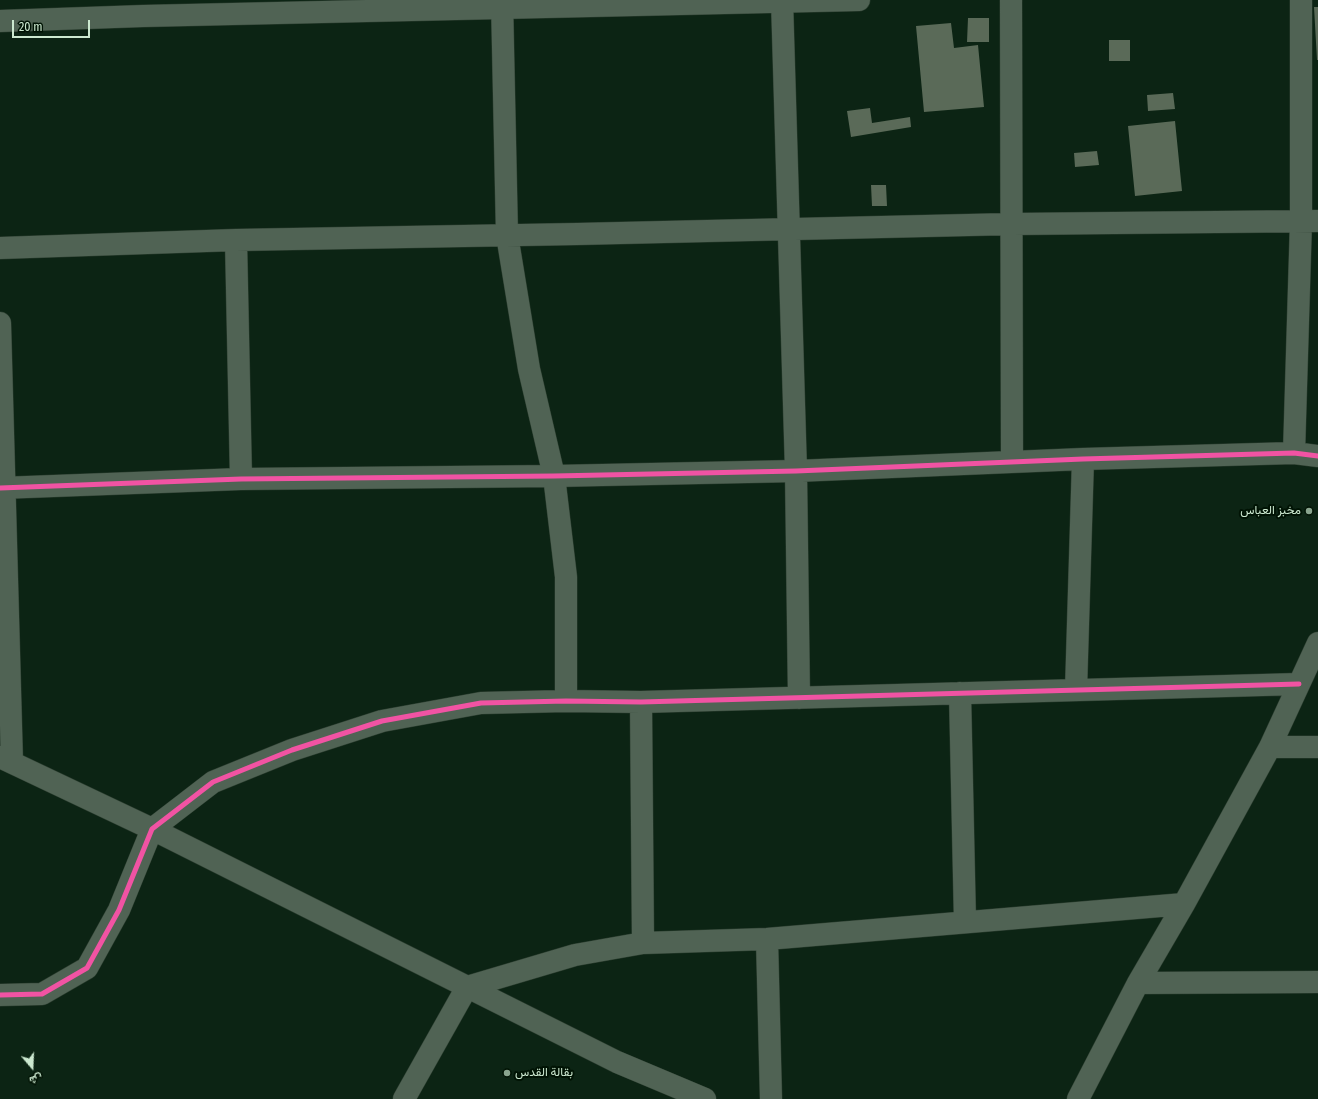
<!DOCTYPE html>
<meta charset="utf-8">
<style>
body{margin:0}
#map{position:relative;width:1318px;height:1099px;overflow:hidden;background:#0c2414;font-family:"Fira Sans Condensed",Vazirmatn,sans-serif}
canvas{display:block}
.north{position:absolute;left:12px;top:1047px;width:40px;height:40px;-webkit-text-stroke:3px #001304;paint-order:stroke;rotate:161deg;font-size:11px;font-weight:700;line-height:16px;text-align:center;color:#cce9d0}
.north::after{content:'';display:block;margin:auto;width:14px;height:18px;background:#cce9d0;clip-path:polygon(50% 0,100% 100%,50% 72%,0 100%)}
.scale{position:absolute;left:12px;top:20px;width:78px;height:18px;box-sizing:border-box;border:2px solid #cce9d0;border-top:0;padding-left:5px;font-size:12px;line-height:14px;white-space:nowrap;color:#cce9d0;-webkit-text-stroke:3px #001304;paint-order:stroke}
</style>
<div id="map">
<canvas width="1318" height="1099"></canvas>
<div class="north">ش</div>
<div class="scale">20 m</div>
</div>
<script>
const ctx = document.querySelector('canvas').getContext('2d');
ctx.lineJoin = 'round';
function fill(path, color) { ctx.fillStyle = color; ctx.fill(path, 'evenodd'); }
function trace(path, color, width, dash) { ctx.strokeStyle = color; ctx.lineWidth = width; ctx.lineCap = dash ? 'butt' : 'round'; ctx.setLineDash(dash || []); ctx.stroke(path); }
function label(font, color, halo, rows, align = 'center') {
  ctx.font = font + ' "Fira Sans Condensed",Vazirmatn,sans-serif'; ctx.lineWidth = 4; ctx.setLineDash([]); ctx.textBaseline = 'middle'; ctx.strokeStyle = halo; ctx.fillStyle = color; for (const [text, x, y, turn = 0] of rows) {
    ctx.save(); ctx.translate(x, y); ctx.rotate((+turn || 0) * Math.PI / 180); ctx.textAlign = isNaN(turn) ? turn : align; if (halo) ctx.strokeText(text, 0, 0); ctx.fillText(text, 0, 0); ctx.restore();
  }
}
fill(new Path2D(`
 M1314,7H1318V60H1317Z
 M968,18H989V42H967Z
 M951,23L954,48L978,45L984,107L924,112L916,26Z
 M1109,40H1130V61H1109Z
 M1173,93L1175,109L1148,111L1147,95Z
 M870,108L872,123L910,117L911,127L851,137L847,111Z
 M1175,121L1182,191L1135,196L1128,126Z
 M1097,151L1099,165L1075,167L1074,153Z
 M871,185H886L887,206H872Z`), '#5a6a58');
const minor = new Path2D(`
 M502,0L507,235L529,369L554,476L566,577V701
 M782,0L796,471L799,698
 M1011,0L1012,462
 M0,21L143,16L859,0
 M236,240L241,479
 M0,248L236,240L577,234L1012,224L1318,221
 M0,323L12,762
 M1294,453L1301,221V0
 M0,488L241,479L554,476L796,471L1083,459L1294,453L1318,456
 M1076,690L1083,459
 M960,693L965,922
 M641,702L643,943
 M1270,747H1318
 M0,757L152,829L617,1062L705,1099
 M767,939L771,1099
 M1138,983L1318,982
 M0,995L42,994L87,968L119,910L152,829L213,782L292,750L382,721L481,703L566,701L641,702L1299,684
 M404,1099L467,987L575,955L643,943L767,939L1184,904
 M1078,1099L1138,983L1184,904L1270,747L1318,643`);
trace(minor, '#2c3e30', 23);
trace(minor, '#506354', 22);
trace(new Path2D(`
 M0,488L241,479L554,476L796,471L1083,459L1294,453L1318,456
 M0,995L42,994L87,968L119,910L152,829L213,782L292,750L382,721L481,703L566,701L641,702L1299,684`), '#f153a3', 5);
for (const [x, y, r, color] of [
 [1309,511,4,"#89a48e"],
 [507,1073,4,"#89a48e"]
]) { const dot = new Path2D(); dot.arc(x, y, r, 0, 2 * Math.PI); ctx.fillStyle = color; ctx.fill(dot); trace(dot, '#001304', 1.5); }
label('12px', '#cce9d0', '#001304', [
 ["مخبز العباس",1301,511],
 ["بقالة القدس",515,1073,"left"]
], 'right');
</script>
